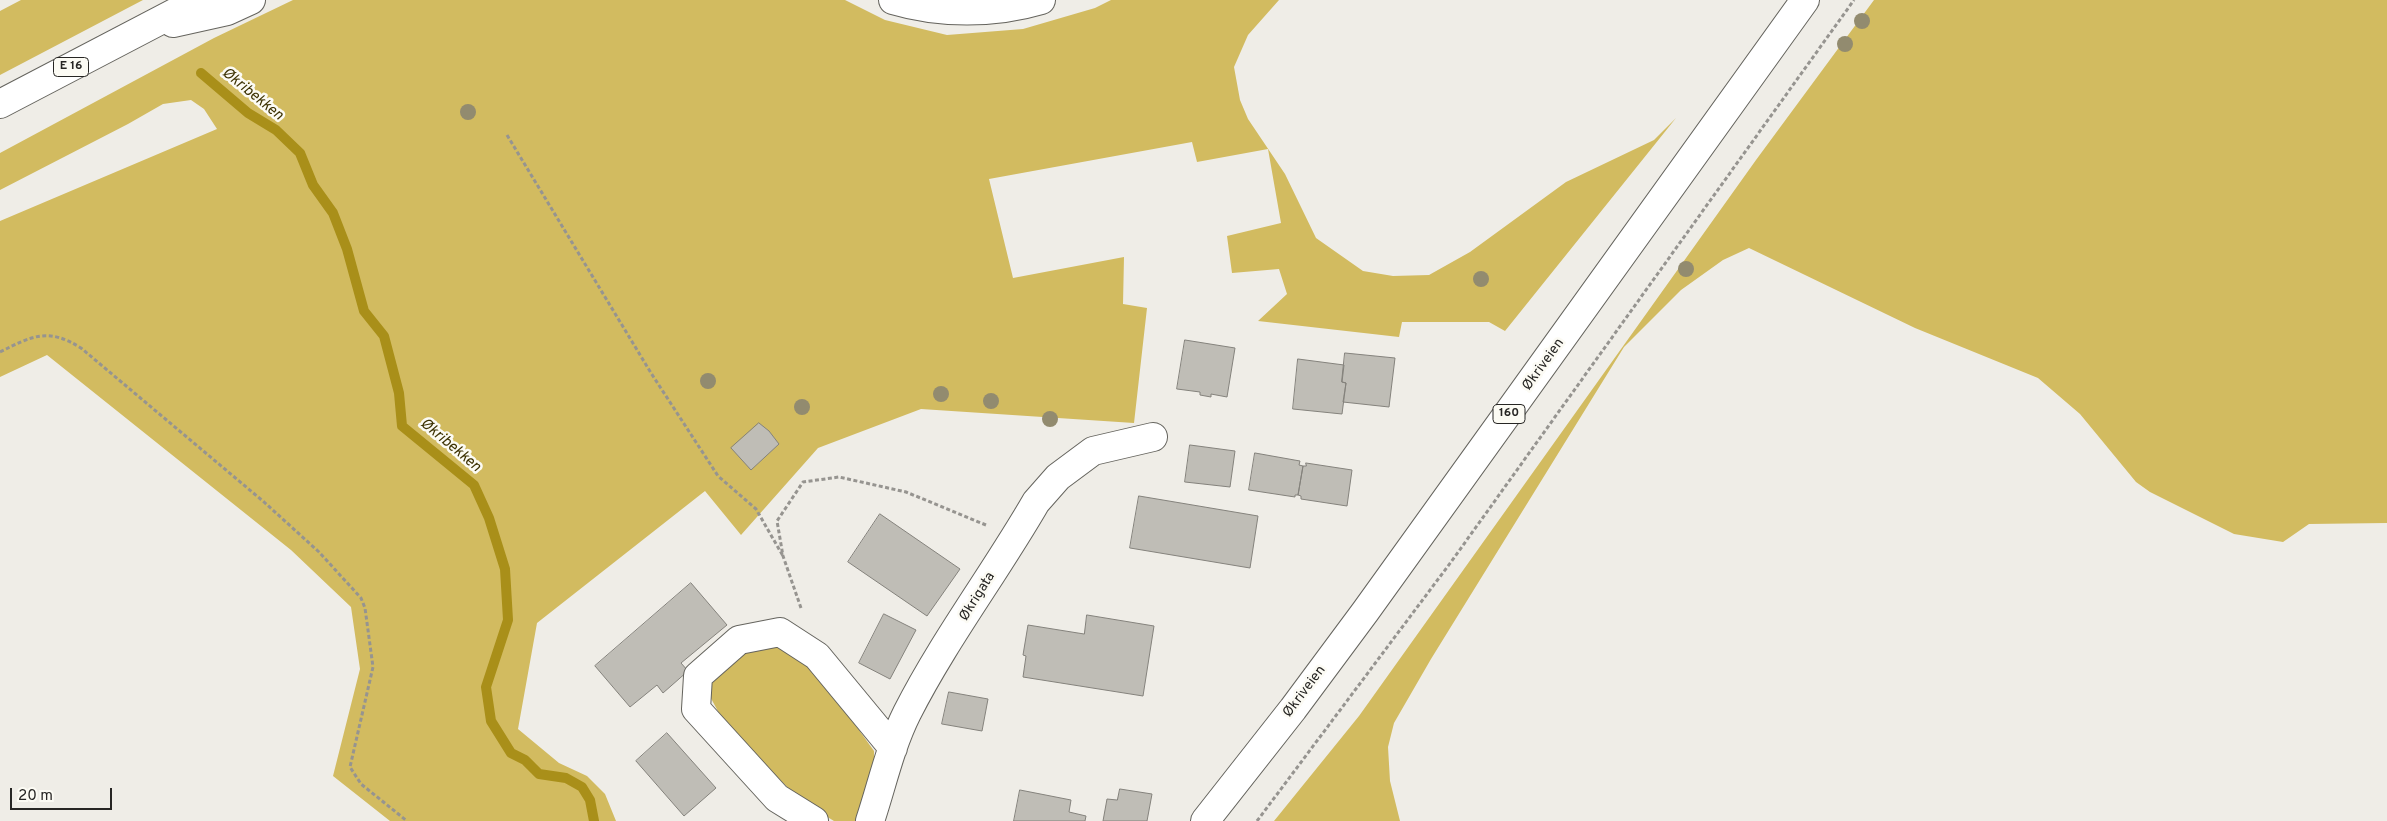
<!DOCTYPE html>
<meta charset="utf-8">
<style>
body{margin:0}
#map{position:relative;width:2387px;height:821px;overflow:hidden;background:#efede7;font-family:Overpass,sans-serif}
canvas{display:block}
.scale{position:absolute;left:10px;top:788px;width:102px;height:22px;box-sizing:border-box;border:2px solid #272624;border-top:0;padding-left:6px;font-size:15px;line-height:18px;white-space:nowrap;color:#272624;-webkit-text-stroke:4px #fcfbf4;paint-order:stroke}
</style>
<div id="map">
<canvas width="2387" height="821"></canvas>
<div class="scale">20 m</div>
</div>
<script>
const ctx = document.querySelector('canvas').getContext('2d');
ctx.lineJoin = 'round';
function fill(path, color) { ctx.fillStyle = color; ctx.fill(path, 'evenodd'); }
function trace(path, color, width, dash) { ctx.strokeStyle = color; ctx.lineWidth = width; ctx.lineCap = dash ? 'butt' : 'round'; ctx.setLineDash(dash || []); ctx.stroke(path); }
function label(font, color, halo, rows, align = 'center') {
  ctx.font = font + ' Overpass,sans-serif'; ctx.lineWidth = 5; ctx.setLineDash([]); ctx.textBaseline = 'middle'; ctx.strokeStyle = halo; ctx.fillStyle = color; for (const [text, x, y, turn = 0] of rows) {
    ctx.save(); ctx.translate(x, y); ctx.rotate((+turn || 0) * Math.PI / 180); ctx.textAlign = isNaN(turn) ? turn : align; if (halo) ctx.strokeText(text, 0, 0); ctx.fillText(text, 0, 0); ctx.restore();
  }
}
fill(new Path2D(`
 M21,0H143L0,75V11Z
 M293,0H845L885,20L947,35L1023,29L1095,8L1111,0H1279L1248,35L1234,67L1240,100L1248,119L1285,174L1316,238L1363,271L1393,276L1429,275L1470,252L1566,182L1654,140L1676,118L1505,331L1489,322H1402L1399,337L1258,321L1287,294L1279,269L1232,273L1227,236L1281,223L1268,149L1197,162L1192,142L989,179L1013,278L1124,257L1123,304L1147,308L1134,423L921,409L818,448L741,535L705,491L537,623L518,729L559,763L587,776L605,794L616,821H390L333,776L360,669L351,607L291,550L47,355L0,377V221L217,129L204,109L191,100L163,104L128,124L0,190V153L214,38Z
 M1874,0H2387V523L2309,524L2283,542L2234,534L2150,492L2136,482L2080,414L2038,378L1915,328L1749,248L1723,260L1681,290L1624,347L1431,659L1394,723L1388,747L1390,781L1400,821H1274L1359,716L1756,160Z
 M775,641L809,660L874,751V782L862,821H834L803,802L728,730L706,689C724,656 738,647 775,641Z`), '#d2bb60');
trace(new Path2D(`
 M201,73L248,113L276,130L300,153L313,185L333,213L347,249L364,311L384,336L399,393L402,426L474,485L489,518L505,569L508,620L486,687L491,721L511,753L525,760L539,774L566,778L582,787L590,800L594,821`), '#a98f19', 10);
const building = new Path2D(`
 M1185,340L1235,348L1227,397L1211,394V397L1200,395V392L1177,389Z
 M1345,353L1395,358L1389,407L1343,402L1346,383L1342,382Z
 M1298,359L1344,365L1342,382L1346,383L1342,414L1293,409Z
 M759,423L769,431L779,444L751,470L731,448Z
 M1190,445L1235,451L1230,487L1185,482Z
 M1255,453L1300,461L1299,465L1303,466L1298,495H1295V497L1249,490Z
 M1306,463L1352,470L1347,506L1301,499V496L1298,495L1303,466H1306Z
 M1139,496L1258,516L1250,568L1130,548Z
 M880,514L960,569L927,616L848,562Z
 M691,583L727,625L681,663L688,671L663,693L657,685L630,707L595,666Z
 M884,614L916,630L890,679L859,663Z
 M1087,615L1154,626L1143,696L1023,677L1026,656L1023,655L1028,625L1084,634Z
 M949,692L988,699L982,731L942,724Z
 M667,733L716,788L684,816L636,761Z
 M1120,789L1152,794L1147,821H1103L1107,799L1117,800Z
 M1020,790L1071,800L1069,812L1086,816L1085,821H1014Z`);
fill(building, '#bfbdb6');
trace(building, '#84827c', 1);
const minor = new Path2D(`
 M814,821L777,798L696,709L698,676L739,640L780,632L817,656L893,748
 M870,821C882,785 890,747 907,713C944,640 995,573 1036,502L1058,477L1093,451L1153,437`);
const major = new Path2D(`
 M1205,821L1293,709L1365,612L1805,0`);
const highway = new Path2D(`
 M893,0C940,14 994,14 1041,0
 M173,23L227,11L251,0
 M0,104L199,0`);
trace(minor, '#65645e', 30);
trace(major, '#65645e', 30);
trace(highway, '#65645e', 30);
trace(new Path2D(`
 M507,135L651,373L718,476L756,509L783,556
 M0,352C32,336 48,327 81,348L264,502L319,552L361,598L365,608L373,667L350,767L361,784L407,821
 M801,608L783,556L777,521L803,482L839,477L906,492L986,525
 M1257,821L1451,562L1854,0`), '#969490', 3, [4, 2.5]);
trace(minor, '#fff', 28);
trace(major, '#fff', 28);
trace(highway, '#fff', 28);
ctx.fillStyle = '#928b6f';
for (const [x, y] of [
 [1862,21],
 [1845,44],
 [468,112],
 [1686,269],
 [1481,279],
 [708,381],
 [941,394],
 [991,401],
 [802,407],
 [1050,419]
]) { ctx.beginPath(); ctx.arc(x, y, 8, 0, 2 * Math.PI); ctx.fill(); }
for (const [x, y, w] of [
 [71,67,35],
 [1509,414,32]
]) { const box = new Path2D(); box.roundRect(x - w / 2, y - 9.5, w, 19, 4); ctx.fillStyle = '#fcfbf4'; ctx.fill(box); trace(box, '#272624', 1); }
label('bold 12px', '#272624', null, [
 ["E 16",71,67],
 ["160",1509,414]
]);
label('14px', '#272624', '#fcfbf4', [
 ["Økriveien",1544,365,-54],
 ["Økrigata",978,597,-58],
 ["Økriveien",1305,692,-53]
]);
label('italic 15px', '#3d3203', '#fcfbf4', [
 ["Økribekken",252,95,39],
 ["Økribekken",450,446,40]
]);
</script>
